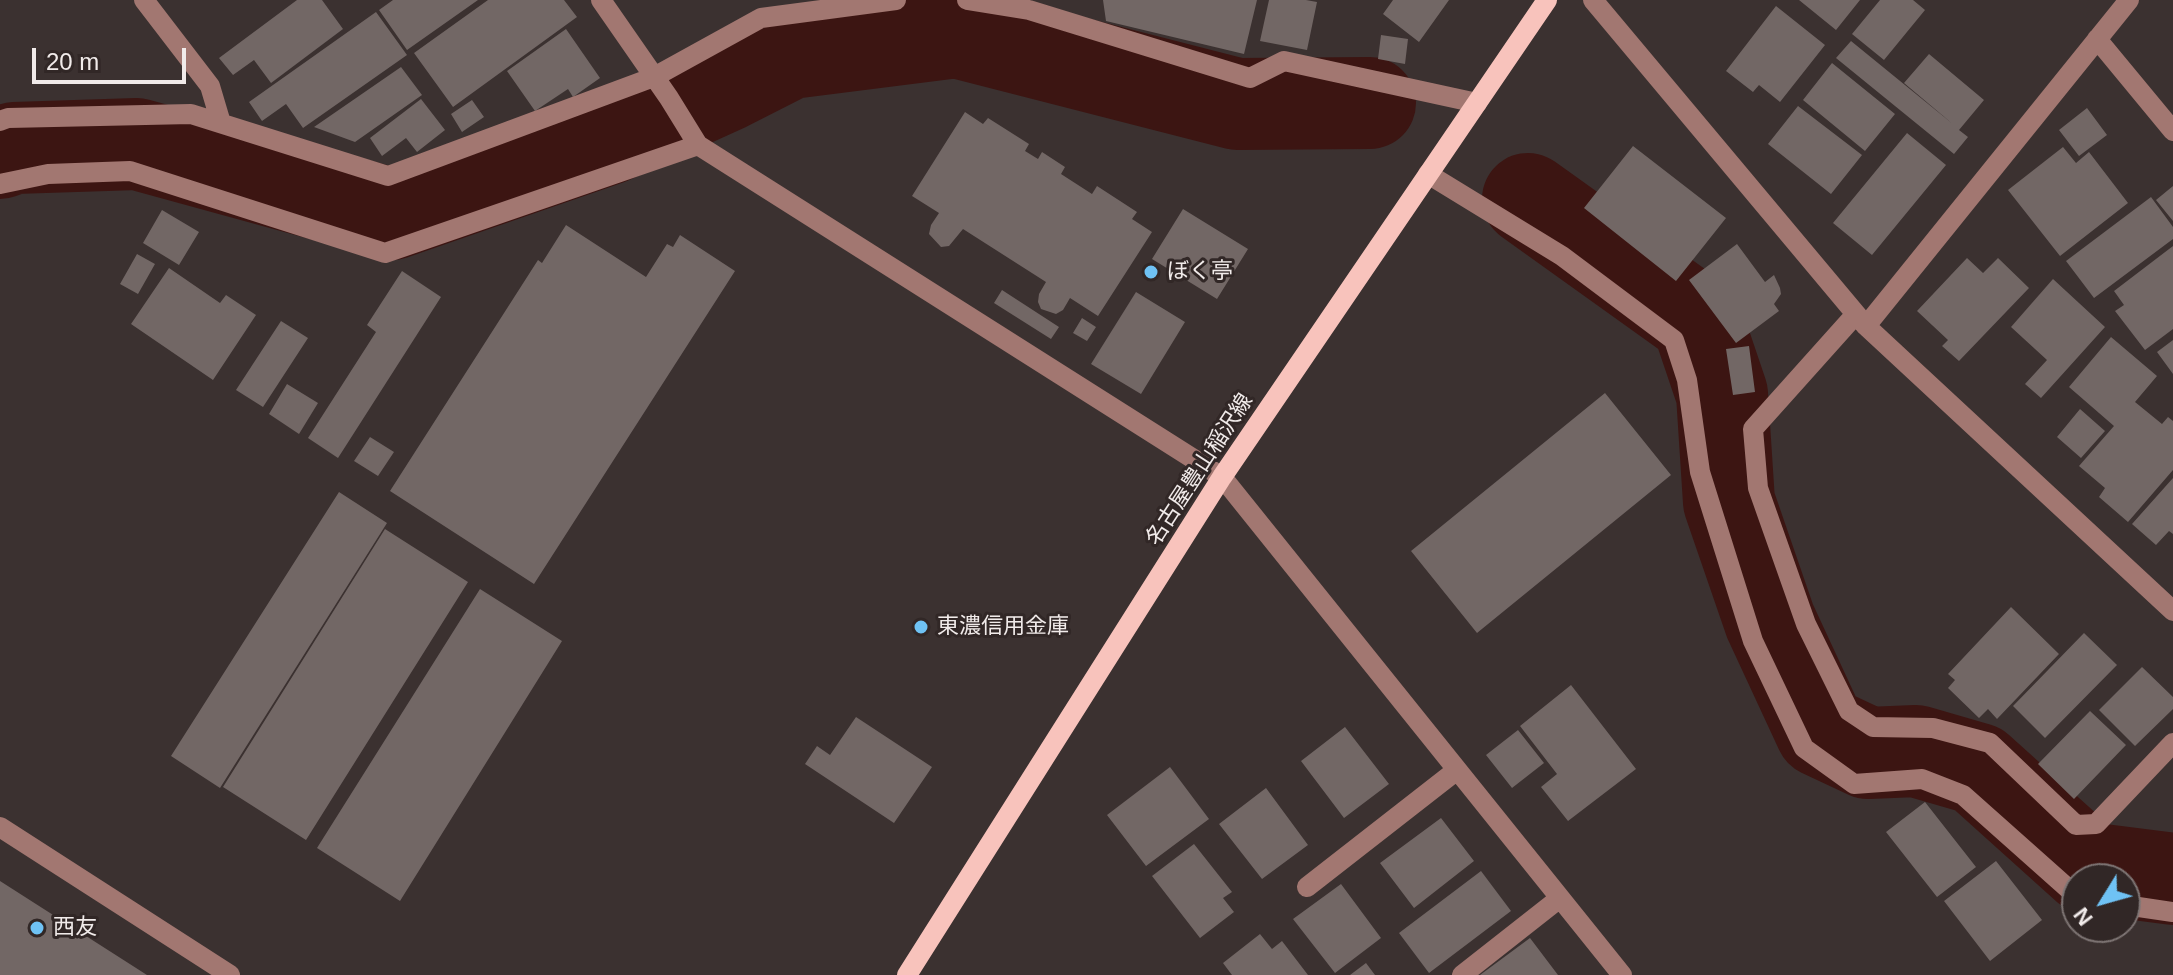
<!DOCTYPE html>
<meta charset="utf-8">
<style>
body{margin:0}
#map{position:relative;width:2173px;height:975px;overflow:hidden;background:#3b3130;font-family:Arial,sans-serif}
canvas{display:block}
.north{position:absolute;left:2061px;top:863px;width:80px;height:80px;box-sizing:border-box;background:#312726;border:2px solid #7e7574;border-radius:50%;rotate:233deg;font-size:22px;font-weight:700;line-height:32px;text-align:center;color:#f1ebea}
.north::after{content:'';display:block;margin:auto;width:28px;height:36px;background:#6fc2f4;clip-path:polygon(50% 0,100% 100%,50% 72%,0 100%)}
.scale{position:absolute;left:32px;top:48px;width:154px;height:36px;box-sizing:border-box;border:4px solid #f1ebea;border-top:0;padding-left:10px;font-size:24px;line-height:28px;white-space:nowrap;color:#f1ebea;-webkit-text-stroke:6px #312726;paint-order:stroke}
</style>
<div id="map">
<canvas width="2173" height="975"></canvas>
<div class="north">N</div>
<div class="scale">20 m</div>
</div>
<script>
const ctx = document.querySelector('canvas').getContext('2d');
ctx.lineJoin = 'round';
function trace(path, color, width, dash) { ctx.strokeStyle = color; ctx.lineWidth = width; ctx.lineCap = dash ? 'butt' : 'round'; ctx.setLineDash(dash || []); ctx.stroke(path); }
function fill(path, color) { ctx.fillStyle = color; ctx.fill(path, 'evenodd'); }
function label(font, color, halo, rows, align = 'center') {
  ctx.font = font + ' Arial,"Noto Sans JP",sans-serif'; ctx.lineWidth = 6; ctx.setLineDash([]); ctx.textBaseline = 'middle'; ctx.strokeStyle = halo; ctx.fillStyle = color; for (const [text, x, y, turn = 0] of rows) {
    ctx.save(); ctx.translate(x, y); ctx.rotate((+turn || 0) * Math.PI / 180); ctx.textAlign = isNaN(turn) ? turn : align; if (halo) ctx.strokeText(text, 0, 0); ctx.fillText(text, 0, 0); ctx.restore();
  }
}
trace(new Path2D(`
 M0,153L14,148L137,144L392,214L608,139L727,85L790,53L956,32L1237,104L1370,103
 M1528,199L1697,320L1722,394L1729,502L1770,621L1821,731L1868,753L1916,751L1978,769L2088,868L2173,879`), '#3c1512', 92);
fill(new Path2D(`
 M297,0H322L343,29L271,83L254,60L233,75L219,58Z
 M393,0H478L407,50L379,10Z
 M488,0H564L577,17L453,107L414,53Z
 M1103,0H1257L1244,54L1106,21Z
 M1269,0H1306L1317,2L1307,50L1260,41Z
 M1393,0H1449L1419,42L1383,14Z
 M1799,0H1860L1836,30Z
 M1880,0H1913L1925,10L1884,60L1852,34Z
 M1776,6L1825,45L1780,102L1759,85L1753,92L1726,71Z
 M376,12L407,55L303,128L286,104L262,121L249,102Z
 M566,29L600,78L573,97L568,89L535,111L507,71Z
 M1381,35L1408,39L1405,64L1378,59Z
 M1851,41L1954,125L1904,83L1929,54L1984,100L1959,130L1968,137L1954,154L1836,58Z
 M1832,63L1895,114L1865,151L1803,100Z
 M401,67L422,95L355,142L314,127Z
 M421,99L445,130L417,152L406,138L382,156L370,138Z
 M472,100L484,117L462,132L451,114Z
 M1798,106L1862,155L1831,194L1768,144Z
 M2087,108L2107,135L2079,156L2059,130Z
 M965,112L983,124L988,118L1029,144L1025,151L1038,159L1042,152L1065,167L1061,174L1092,194L1097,186L1137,212L1132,219L1152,232L1098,316L1070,298L1063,310L1056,314L1041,309L1038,302L1039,294L1046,282L963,229L949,246L941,247L929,234L931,225L939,213L912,196Z
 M1907,133L1946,165L1872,255L1833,223Z
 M1633,146L1726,218L1676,281L1584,208Z
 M2063,147L2076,163L2089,152L2128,203L2060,256L2008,190Z
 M2173,186V221L2156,200Z
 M2151,197L2173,227V239L2094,298L2066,261Z
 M1183,209L1248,249L1217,299L1152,259Z
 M162,210L199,232L179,265L143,243Z
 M566,225L646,277L667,244L673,247L680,235L735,271L534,584L390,491L538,260L542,263Z
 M1737,244L1765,282L1774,275L1780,288L1781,294L1774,304L1779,311L1736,343L1689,280Z
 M2173,246V329L2145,350L2115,311L2124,305L2114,291Z
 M137,254L155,264L138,294L120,284Z
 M1967,258L1983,273L1998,258L2029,288L1959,361L1942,346L1948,340L1917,311Z
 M169,268L220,303L226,295L256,315L213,380L131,324Z
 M402,271L441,297L338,458L308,438L376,332L367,325Z
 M2053,279L2105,327L2041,398L2025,384L2047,360L2011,327Z
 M1002,290L1059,327L1051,339L994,303Z
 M1136,292L1185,322L1141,394L1091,364Z
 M1082,318L1096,327L1087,341L1073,333Z
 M281,321L308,338L263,407L236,390Z
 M2111,337L2157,376L2135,402L2162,424L2168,417L2173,421V470L2128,522L2099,497L2105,488L2079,466L2114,426L2069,387Z
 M2173,340V374L2157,352Z
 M1749,346L1755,392L1733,395L1726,349Z
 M287,384L318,403L299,434L269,414Z
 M1605,393L1671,475L1477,633L1411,551Z
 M2080,409L2105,431L2081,458L2057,437Z
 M370,437L394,452L378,476L354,461Z
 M2173,478V534L2169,531L2156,545L2132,524Z
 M339,492L387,523L220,788L171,756Z
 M385,529L468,582L306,840L223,787Z
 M480,589L562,641L400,901L317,848Z
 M2011,607L2059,654L1997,719L1988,709L1979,718L1948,688L1955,680L1948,674Z
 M2084,633L2117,665L2045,738L2013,706Z
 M2142,667L2173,697V709L2135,746L2099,710Z
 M1571,685L1636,769L1568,821L1541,787L1557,774L1520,726Z
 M2090,711L2126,745L2074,799L2038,764Z
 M856,717L932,767L894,823L805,764L817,746L830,755Z
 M1345,727L1389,784L1344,818L1301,761Z
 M1518,730L1544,763L1512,788L1486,755Z
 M1170,767L1209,819L1146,866L1107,815Z
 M1266,788L1308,845L1262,879L1219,824Z
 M1925,802L1976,867L1937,897L1886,832Z
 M1441,818L1474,861L1414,908L1380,863Z
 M1194,844L1232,892L1223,898L1234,912L1200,938L1152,876Z
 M1996,861L2042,920L1990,961L1944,901Z
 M1481,871L1511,911L1429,973L1399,933Z
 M0,881L147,975H0Z
 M1341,884L1381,938L1335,973L1293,919Z
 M1260,934L1272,949L1282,941L1308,975H1232L1223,963Z
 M1530,938L1558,975H1480Z
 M1366,963L1375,975H1350Z`), '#726765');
trace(new Path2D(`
 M144,0L210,86L221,123
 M601,0L669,98L698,145L1222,477L1622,975
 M967,0L1029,10L1250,78L1284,61L1477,103
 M1593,0L1866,326L2173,611
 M2097,39L2173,131
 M0,121L8,118L191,114L388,176L654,77L761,18L896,0
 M1428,174L1562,256L1674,340L1687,380L1700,472L1753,641L1804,748L1854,784L1922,779L1963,795L2072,892L2077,894
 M0,184L48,174L130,171L385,253L698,145
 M1856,314L1753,429L1758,488L1806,624L1849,711L1873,727L1933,728L1990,743L2076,825L2096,824L2173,743
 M1866,326L2129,0
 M0,827L230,975
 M1307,887L1457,770
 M2125,905L2173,912
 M1462,975L1560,898`), '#a27771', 20);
trace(new Path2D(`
 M907,975L1222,477L1547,0`), '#f8c3bc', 20);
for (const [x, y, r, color] of [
 [1151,272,8,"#6fc2f4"],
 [921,627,8,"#6fc2f4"],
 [37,928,8,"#6fc2f4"]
]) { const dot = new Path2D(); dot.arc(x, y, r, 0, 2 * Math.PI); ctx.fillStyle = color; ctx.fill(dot); trace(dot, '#312726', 3); }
label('22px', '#f1ebea', '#312726', [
 ["ぼく亭",1167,272],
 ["東濃信用金庫",937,627],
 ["西友",53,928]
], 'left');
label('22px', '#f1ebea', '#312726', [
 ["名古屋豊山稲沢線",1200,470,-57]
]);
</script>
